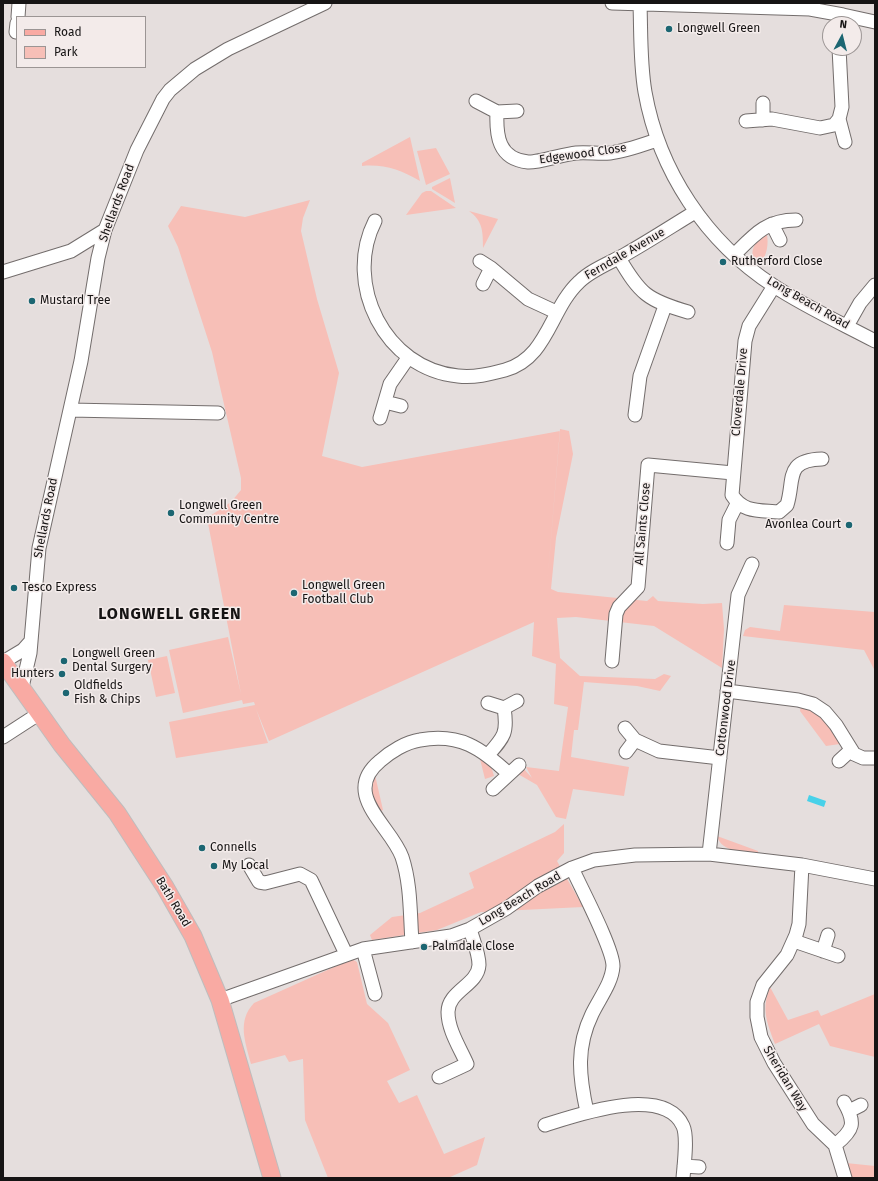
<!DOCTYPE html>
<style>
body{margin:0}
#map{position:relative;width:878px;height:1181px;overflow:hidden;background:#e5dedd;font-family:"Fira Sans",sans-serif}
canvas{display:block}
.frame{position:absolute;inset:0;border:4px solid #161414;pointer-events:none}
.legend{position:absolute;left:16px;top:16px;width:130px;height:52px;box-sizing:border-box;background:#f3ebea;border:1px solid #9b9594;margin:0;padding:5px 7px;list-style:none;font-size:12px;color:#161414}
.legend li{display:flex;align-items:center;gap:8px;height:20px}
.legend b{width:20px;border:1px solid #9b9594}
.north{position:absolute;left:822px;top:16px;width:40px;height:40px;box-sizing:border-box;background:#f3ebea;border:1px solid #9b9594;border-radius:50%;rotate:7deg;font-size:11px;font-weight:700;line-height:16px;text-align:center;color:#161414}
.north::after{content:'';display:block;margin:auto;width:14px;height:18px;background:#1c6672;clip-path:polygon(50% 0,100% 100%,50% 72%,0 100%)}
</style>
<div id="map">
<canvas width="878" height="1181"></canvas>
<div class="frame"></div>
<ul class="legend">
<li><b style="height:5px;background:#f9aaa3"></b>Road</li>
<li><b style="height:11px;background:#f7bfb7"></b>Park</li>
</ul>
<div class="north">N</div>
</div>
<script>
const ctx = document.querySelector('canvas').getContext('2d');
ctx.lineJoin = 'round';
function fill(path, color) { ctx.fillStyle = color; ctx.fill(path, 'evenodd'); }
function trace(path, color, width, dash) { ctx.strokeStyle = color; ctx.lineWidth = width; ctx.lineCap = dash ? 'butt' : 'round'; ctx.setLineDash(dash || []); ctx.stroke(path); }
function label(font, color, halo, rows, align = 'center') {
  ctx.font = font + ' "Fira Sans",sans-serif'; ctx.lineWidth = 3; ctx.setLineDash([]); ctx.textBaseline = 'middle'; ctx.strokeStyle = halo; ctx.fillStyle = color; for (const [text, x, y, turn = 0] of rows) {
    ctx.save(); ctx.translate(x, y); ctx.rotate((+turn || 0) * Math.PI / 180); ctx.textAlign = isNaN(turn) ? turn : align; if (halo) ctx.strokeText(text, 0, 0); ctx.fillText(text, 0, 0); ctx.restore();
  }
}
fill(new Path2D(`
 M410,137L420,181C401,170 384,164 362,166V163Z
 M436,148L450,174L426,185L417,151Z
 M450,178L455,203L432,189V187Z
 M426,191H431L456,208L406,215L422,193Z
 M310,200L303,218L301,231L317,299L339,373L322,456L362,467L560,431L547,587L560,429L569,431L573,454L556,538L551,589L558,592L647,601L653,596L658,601L703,604L722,603L724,629L722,668L654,626L576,617L557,618L560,658L580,676L655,679L664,674L671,676L660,691L637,686L584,682L578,730H574L571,757L629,767L624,796L573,789L566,819L556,817L537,785L518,774L523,768L532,778L526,767L559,771L568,707L554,704L556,664L532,656L534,622L269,741L256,709L268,743L176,758L169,722L255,705L254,702L243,704L242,700L183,713L169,650L228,637L241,694L207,518L231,502L241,490V478L212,352L178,247L168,226L181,206L245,217Z
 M469,211L498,219L483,248C483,232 483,221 469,211Z
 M763,235H767C769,246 766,261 756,266C749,252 753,245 763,235Z
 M784,605L875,612V671L864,650L743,636L745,630L750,627L780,631Z
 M167,656L175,693L156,697L148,660Z
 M801,706C821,712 830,727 840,744L826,746L800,711Z
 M479,755L491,766L494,776L485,779Z
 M375,775L383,810L378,812C371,800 371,788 375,775Z
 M564,824V853L557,861L583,907L481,912L437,930L372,940L370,935L392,917L420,913L474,888L469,873L555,832Z
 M717,836L758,851V853C743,851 722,853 717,836Z
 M352,959L357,962L367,1004L388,1023L410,1070L387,1081L399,1103L417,1095L444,1154L485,1137L477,1165L448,1178H328L305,1120L303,1059L289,1062L285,1055L251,1064C245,1041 237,1021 254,1003Z
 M770,987L788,1020L818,1010L821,1016L875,994V1057L830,1046L819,1024L775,1044C767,1023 761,1009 770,987Z
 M846,1163L875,1166V1178H852Z`), '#f7bfb7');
fill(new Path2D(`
 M809,795L826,801L824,807L807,801Z`), '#48d1e9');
const minor = new Path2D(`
 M612,3L810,9L843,15L875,22
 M640,4C641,33 640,63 645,92C659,171 706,242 774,286C804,306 843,324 875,341
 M18,17L19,3
 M16,32L17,23
 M476,101L497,112L517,111
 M763,103V120
 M497,112C496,135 498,159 528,162C537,163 564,154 576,153C587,152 599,154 610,153C626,151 642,145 657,140
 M839,119L845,142
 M746,121L772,119L820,128L834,125L839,119L842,107L839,48
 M375,221C343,284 385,369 458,376C474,378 490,374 505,370C548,358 550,309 579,282C591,270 610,263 626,254C649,241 672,226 695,212
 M772,224L780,240
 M734,255C754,235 766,220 796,220
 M619,258C640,294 647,300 688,312
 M480,261L491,268L528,299L556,312
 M3,272L71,251L105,230
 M483,284L491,268
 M774,286L749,326L745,341L732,495C743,513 760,510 779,512L787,505C795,480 784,460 822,459
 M847,326L860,303L875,285
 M385,402L401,406
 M70,410L218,413
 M635,415L640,376L665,306
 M380,418L390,384L408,358
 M727,543L729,520L737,504
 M612,661L616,614L619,607L638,587L648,465L733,473
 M3,662L23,650L31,641
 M22,687L30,653L39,548L81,361L98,258L105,230L137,150L163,99L170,90L195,69L228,49L325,3
 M727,691L798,700L813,704L825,712L836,725L854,754L863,758H875
 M488,703L504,708L517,701
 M625,728L635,740L659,751L720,758
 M3,737L40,713
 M626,752L635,740
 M488,755C504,737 508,733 504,708
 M839,761L851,750
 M493,789L519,765
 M709,854L738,595L752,564
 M249,865L259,882L265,883L300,874L311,880L346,954
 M802,865L799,924L796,935L787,955L763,985L757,1002V1017L761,1037L774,1063L813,1124L835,1145L845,1178
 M572,868C581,888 613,948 613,966C612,983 599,999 592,1014C576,1047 579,1076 587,1112
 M794,941L838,956
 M412,942C410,914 411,884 402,857C391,826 340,794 380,761C390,752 406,742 420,740C460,733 481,748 509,774
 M363,949L375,994
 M823,951L828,935
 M220,1000L363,949L451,936L470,929L507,908L538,886L572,868L594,860L635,855L709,854L802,865L875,879
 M439,1077L467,1064C460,1048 448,1030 448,1012C448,991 478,985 479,965C479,953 473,940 470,929
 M849,1111L861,1105
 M545,1125C577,1115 664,1084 683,1126C688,1137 684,1165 683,1178
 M835,1145C854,1130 856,1123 844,1102
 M684,1166L699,1167`);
const major = new Path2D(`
 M3,662L62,745L117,813L165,887L193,936L220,1000L272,1178`);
trace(minor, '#736d6c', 15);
trace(major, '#bebdbd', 19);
trace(minor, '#fff', 13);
trace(major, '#f9aaa3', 17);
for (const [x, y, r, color] of [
 [669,29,4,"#1c6672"],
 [723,262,4,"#1c6672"],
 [32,301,4,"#1c6672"],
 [171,513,4,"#1c6672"],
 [849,525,4,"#1c6672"],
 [14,588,4,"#1c6672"],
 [294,593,4,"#1c6672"],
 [64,661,4,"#1c6672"],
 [62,674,4,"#1c6672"],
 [66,693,4,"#1c6672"],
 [202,848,4,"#1c6672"],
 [214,866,4,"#1c6672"],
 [424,947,4,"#1c6672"]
]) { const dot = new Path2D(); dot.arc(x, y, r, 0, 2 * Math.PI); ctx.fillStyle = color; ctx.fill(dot); trace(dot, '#f3ebea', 1.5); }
label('12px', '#161414', '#f3ebea', [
 ["Longwell Green",677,29],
 ["Rutherford Close",731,262],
 ["Mustard Tree",40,301],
 ["Longwell Green",179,506],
 ["Community Centre",179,520],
 ["Avonlea Court",841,525,"right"],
 ["Longwell Green",302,586],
 ["Football Club",302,600],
 ["Tesco Express",22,588],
 ["Longwell Green",72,654],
 ["Dental Surgery",72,668],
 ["Hunters",54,674,"right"],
 ["Oldfields",74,686],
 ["Fish & Chips",74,700],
 ["Connells",210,848],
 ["My Local",222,866],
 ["Palmdale Close",432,947]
], 'left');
label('12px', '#161414', '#f3ebea', [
 ["Edgewood Close",583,154,-8],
 ["Shellards Road",117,203,-70],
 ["Ferndale Avenue",625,254,-30],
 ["Long Beach Road",808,303,30],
 ["Cloverdale Drive",740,392,-85],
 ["Shellards Road",46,518,-79],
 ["All Saints Close",643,524,-85],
 ["Cottonwood Drive",726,708,-83],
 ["Long Beach Road",520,899,-31],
 ["Bath Road",173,902,59],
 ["Sheridan Way",785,1079,59]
]);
ctx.letterSpacing = '1px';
label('bold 16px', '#161414', '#f3ebea', [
 ["LONGWELL GREEN",170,615]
]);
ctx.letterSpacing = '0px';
</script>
